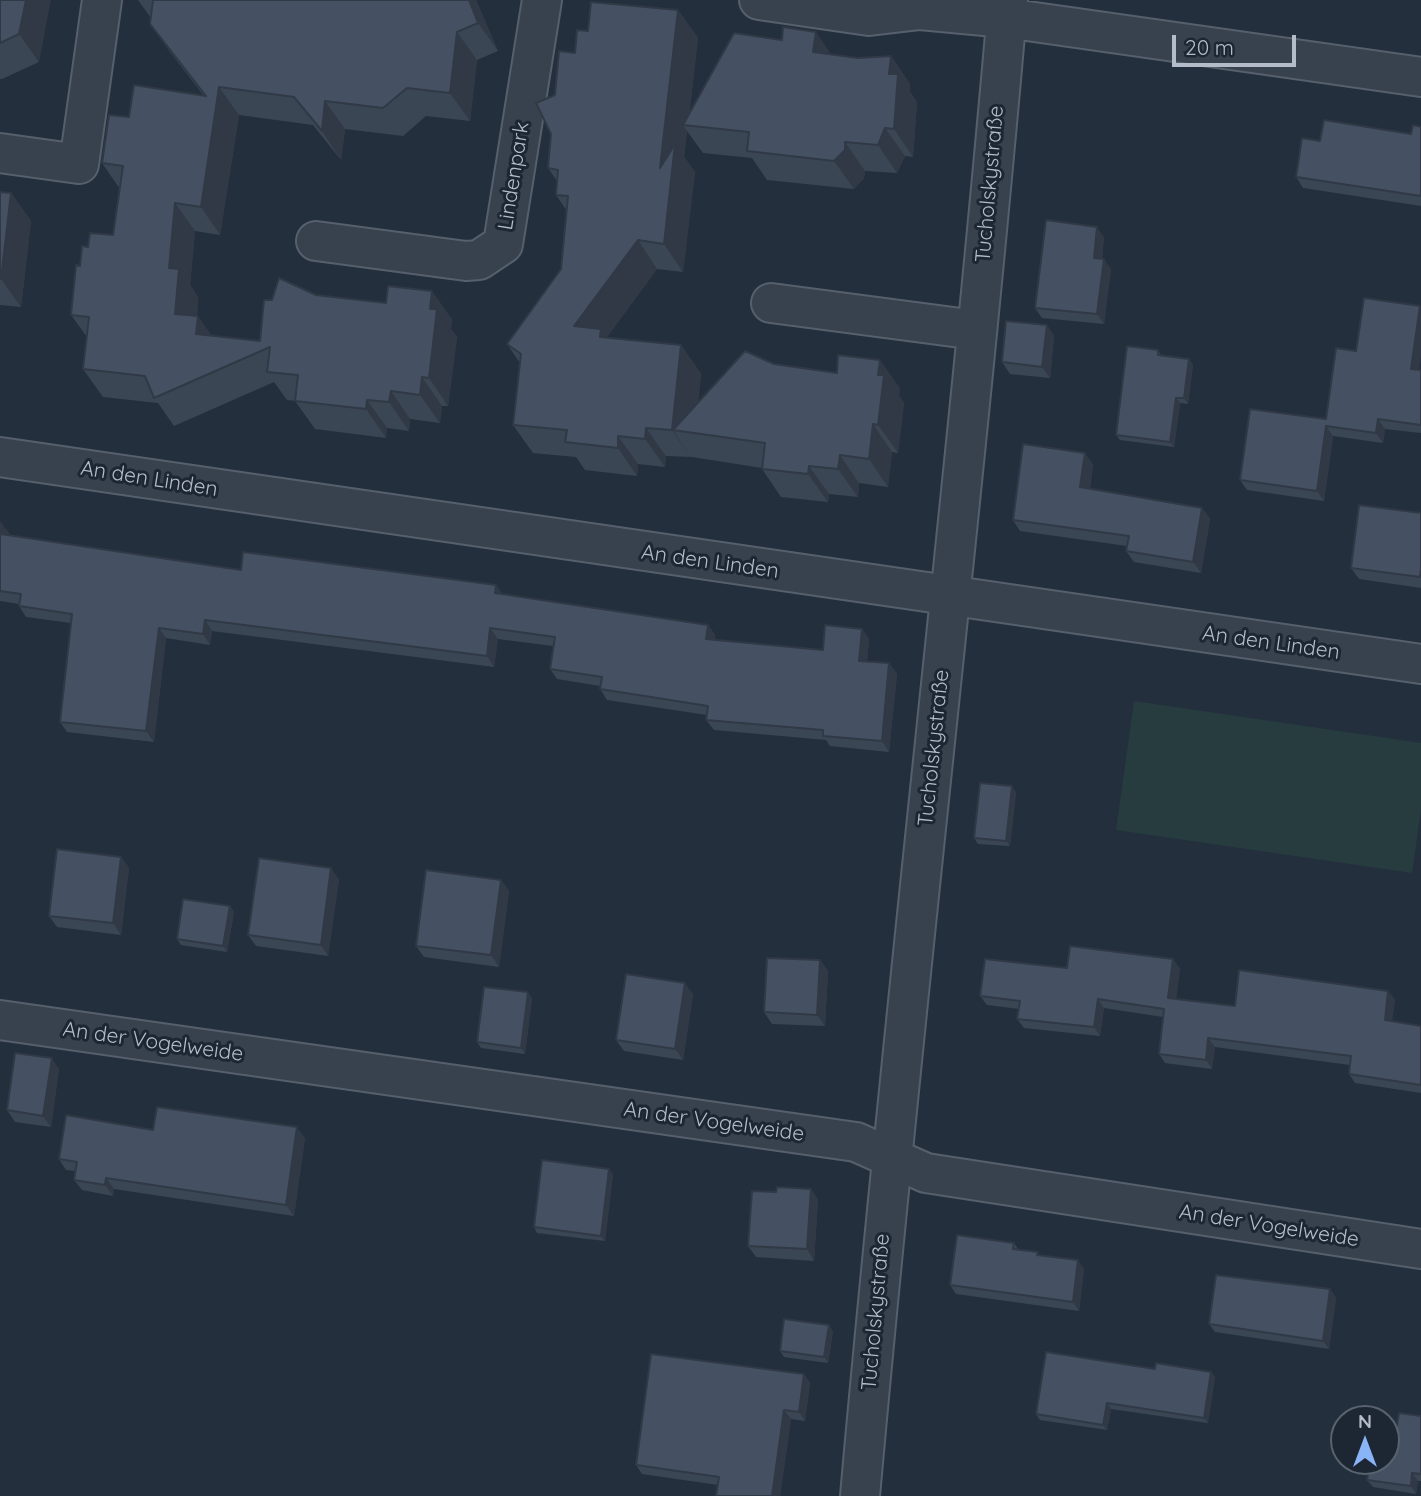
<!DOCTYPE html>
<meta charset="utf-8">
<style>
body{margin:0}
#map{position:relative;width:1421px;height:1496px;overflow:hidden;background:#242f3e;font-family:Quicksand,sans-serif}
canvas{display:block}
.north{position:absolute;left:1330px;top:1405px;width:70px;height:70px;box-sizing:border-box;background:#1d2633;border:2px solid #59626f;border-radius:50%;rotate:0deg;font-size:19px;font-weight:700;line-height:28px;text-align:center;color:#b4bcc9}
.north::after{content:'';display:block;margin:auto;width:24px;height:32px;background:#8ab4f8;clip-path:polygon(50% 0,100% 100%,50% 72%,0 100%)}
.scale{position:absolute;left:1172px;top:35px;width:124px;height:32px;box-sizing:border-box;border:4px solid #b4bcc9;border-top:0;padding-left:9px;font-size:21px;line-height:24px;white-space:nowrap;color:#b4bcc9;-webkit-text-stroke:5px #1d2633;paint-order:stroke}
</style>
<div id="map">
<canvas width="1421" height="1496"></canvas>
<div class="north">N</div>
<div class="scale">20 m</div>
</div>
<script>
const ctx = document.querySelector('canvas').getContext('2d');
ctx.lineJoin = 'round';
function fill(path, color) { ctx.fillStyle = color; ctx.fill(path, 'evenodd'); }
function trace(path, color, width, dash) { ctx.strokeStyle = color; ctx.lineWidth = width; ctx.lineCap = dash ? 'butt' : 'round'; ctx.setLineDash(dash || []); ctx.stroke(path); }
function label(font, color, halo, rows, align = 'center') {
  ctx.font = font + ' Quicksand,sans-serif'; ctx.lineWidth = 6; ctx.setLineDash([]); ctx.textBaseline = 'middle'; ctx.strokeStyle = halo; ctx.fillStyle = color; for (const [text, x, y, turn = 0] of rows) {
    ctx.save(); ctx.translate(x, y); ctx.rotate((+turn || 0) * Math.PI / 180); ctx.textAlign = isNaN(turn) ? turn : align; if (halo) ctx.strokeText(text, 0, 0); ctx.fillText(text, 0, 0); ctx.restore();
  }
}
fill(new Path2D(`
 M1134,701L1421,743V810L1412,873L1116,830Z`), '#263c3f');
const minor = new Path2D(`
 M759,0L869,16L920,10L1006,18L1421,77
 M0,153L79,164L102,0
 M316,241L466,261L479,260L503,244L542,0
 M771,303L976,330
 M0,457L1421,664
 M0,1020L856,1142L926,1173L1421,1249
 M860,1496C904,997 965,499 1008,0`);
trace(minor, '#565f6c', 42);
trace(minor, '#38414e', 38);
fill(new Path2D(`
 M0,0L39,62L2,79H0Z
 M138,0H476L498,51L477,60L470,121L426,116L403,136L345,129L341,160L313,125L239,115L220,235L195,231L190,285L198,297L197,316L212,336L260,341L272,300L316,295L452,319L451,329L457,337L448,406H442L440,423L410,419L409,431L387,428L386,438L315,429L295,401L287,400L274,382L174,426L158,403L103,397L83,369L87,337L71,315L80,266L88,247L113,235L120,189L102,163L129,117L204,96L170,52L150,24L151,18Z
 M678,10L698,38L689,115L832,55L858,58L891,56L910,84V92L917,102L913,157L905,156L897,173L865,171L864,178L854,189L767,180L752,158L703,153L687,131L684,157L695,172L683,272L657,269L607,337L681,345L701,374L698,403L774,364L900,388L899,396L904,403L898,453L892,452L888,487L859,483L858,497L829,494L828,502L781,497L762,469V468L692,457L666,456L665,467L638,464L637,476L585,470L576,457L533,453L513,425L520,363L507,344L561,269L567,211L556,195L557,181L548,168L555,95L575,53L588,31Z
 M1421,127V206L1303,188L1296,177L1320,141L1411,134Z
 M0,192L11,193L31,221L21,307L0,305Z
 M1104,237L1102,259L1111,269L1104,324L1042,318L1035,308Z
 M1047,325L1054,336L1050,378L1010,374L1002,362Z
 M1158,350L1161,355L1189,359L1193,365L1188,404L1180,403L1174,447L1120,440L1116,435Z
 M1419,370H1421V433L1385,429L1383,443L1333,436L1324,501L1247,490L1240,480L1326,419Z
 M1093,464L1090,489L1202,508L1210,519L1201,573L1134,562L1126,551L1127,546L1020,531L1013,520Z
 M1421,513V588L1359,579L1351,568Z
 M0,523L10,535L241,570L496,585L502,594L708,625L715,635V640L823,650L862,629L869,639L867,661L889,663L897,674L889,752L830,746L826,740L714,730L706,720L707,715L607,700L600,689V686L557,679L550,669L553,646L498,639L494,667L212,631L210,645L166,638L154,742L67,732L60,722L71,623L26,617L19,606V604L0,601Z
 M1016,792L1010,846L978,844L974,838Z
 M121,857L129,868L121,935L57,927L49,916Z
 M339,879L328,956L256,946L248,935Z
 M501,880L509,891L499,967L424,957L416,946Z
 M230,906L234,912L227,952L181,945L177,939Z
 M1173,959L1180,969L1176,999L1235,1006L1388,991L1395,1000L1392,1021L1421,1026V1093L1355,1083L1349,1074L1350,1065L1215,1047L1212,1069L1165,1063L1159,1054L1163,1017L1104,1008L1100,1036L1024,1028L1017,1019L1019,1009L987,1005L980,996L1067,968Z
 M820,960L828,971L825,1026L772,1024L764,1012Z
 M693,994L683,1060L624,1051L616,1040Z
 M532,998L525,1054L481,1048L477,1042Z
 M59,1069L51,1127L15,1122L7,1110Z
 M153,1130L305,1138L294,1216L114,1189L113,1196L82,1190L74,1180L76,1171L66,1170L59,1159Z
 M613,1174L605,1241L537,1233L534,1227Z
 M811,1189L818,1200L814,1261L756,1257L748,1246L776,1192Z
 M1014,1243L1018,1249L1084,1269L1079,1311L956,1294L950,1285Z
 M1336,1297L1329,1349L1215,1332L1209,1324Z
 M833,1331L828,1363L784,1357L780,1351Z
 M1155,1369L1211,1372L1215,1377L1208,1423L1111,1409L1107,1430L1040,1420L1036,1414Z
 M804,1374L810,1383L805,1421L791,1419L780,1496H716L718,1485L642,1474L636,1465Z
 M1421,1416V1481H1418L1416,1494L1373,1487L1367,1480L1395,1437Z`), '#3b4654');
fill(new Path2D(`
 M26,0H51L39,62L19,34Z
 M469,0H476L498,51L478,23Z
 M678,10L698,38L688,126L683,125L687,131L684,157L695,172L683,272L664,244L660,168Z
 M457,32L477,60L470,121L450,93Z
 M816,32L835,60L813,52Z
 M891,56L910,84V92L917,102L913,157L894,129L889,74Z
 M219,87L239,115L220,235L201,207Z
 M325,101L345,129L341,160L322,131Z
 M885,128L905,156L897,173L878,145Z
 M845,142L865,171L864,178L854,189L834,161Z
 M11,193L31,221L21,307L1,279Z
 M175,203L195,231L190,285L198,297L195,342L175,314L169,268Z
 M1097,227L1104,237L1101,268L1094,258Z
 M638,240L657,269L607,337L621,357L574,326Z
 M1104,259L1111,269L1104,324L1097,314Z
 M432,291L452,319L451,329L457,337L448,406L429,378L430,309Z
 M1420,306L1421,308V356L1418,379L1411,369Z
 M198,316L217,344L196,334Z
 M1047,325L1054,336L1050,378L1042,367Z
 M681,345L701,374L694,433L673,430L691,458L672,430Z
 M1189,359L1193,365L1188,404L1184,398Z
 M880,360L900,388L899,396L904,403L898,453L878,425V375Z
 M422,377L442,406L440,423L420,395Z
 M391,391L410,419L409,431L389,402Z
 M1176,398L1180,403L1174,447L1170,442Z
 M367,400L387,428L386,438L366,409Z
 M1378,419L1385,429L1383,443L1376,433Z
 M873,424L892,452L888,487L869,459Z
 M1326,426L1333,436L1324,501L1317,491Z
 M646,428L666,456L665,467L645,439Z
 M618,436L638,464L637,476L618,448Z
 M1085,453L1093,464L1088,499L1080,487Z
 M840,455L859,483L858,497L838,469Z
 M809,466L829,494L828,502L808,474Z
 M1202,508L1210,519L1201,573L1193,562Z
 M2,524L10,534L8,544L1,534Z
 M496,585L503,595L495,593Z
 M205,620L212,631L210,645L203,634Z
 M708,625L715,635L713,649L706,639Z
 M159,628L166,638L154,742L146,731Z
 M490,628L498,639L494,667L487,656Z
 M862,629L869,639L866,671L859,661Z
 M889,663L897,674L889,752L882,741Z
 M1012,786L1016,792L1010,846L1006,841Z
 M121,857L129,868L121,935L113,923Z
 M331,868L339,879L328,956L321,945Z
 M501,880L509,891L499,967L491,955Z
 M230,906L234,912L227,952L223,946Z
 M1173,959L1180,969L1175,1007L1168,998Z
 M820,960L828,971L825,1026L817,1015Z
 M685,983L693,994L683,1060L675,1049Z
 M1388,991L1395,1000L1391,1029L1385,1020Z
 M528,992L532,998L525,1054L521,1048Z
 M1098,999L1104,1008L1100,1036L1094,1027Z
 M1208,1038L1215,1047L1212,1069L1206,1060Z
 M52,1058L59,1069L51,1127L43,1116Z
 M297,1127L305,1138L294,1216L286,1205Z
 M609,1169L613,1174L605,1241L601,1236Z
 M106,1178L114,1189L113,1196L105,1185Z
 M811,1189L818,1200L814,1261L807,1249Z
 M1078,1260L1084,1269L1079,1311L1073,1302Z
 M1330,1289L1336,1297L1329,1349L1323,1341Z
 M829,1325L833,1331L828,1363L824,1357Z
 M1211,1372L1215,1377L1208,1423L1204,1418Z
 M804,1374L810,1383L805,1421L799,1412Z
 M1107,1403L1111,1409L1107,1430L1103,1425Z
 M784,1410L791,1419L780,1496H772Z
 M1412,1473L1418,1481L1416,1494L1411,1486Z`), '#303945');
const building = new Path2D(`
 M0,0H26L19,34L0,43Z
 M153,0H469L478,23L457,32L450,93L407,88L383,108L325,101L322,131L294,97L219,87L201,207L175,203L169,268L179,269L175,314L198,316L196,334L260,341L264,300H272L279,278L316,295L386,303L388,286L432,291L430,309H437L429,378L422,377L420,395L391,391L389,402L367,400L366,409L295,401L298,375L267,372L270,347L154,398L145,376L83,369L89,317L71,315L76,265L80,266L82,246L88,247L90,233L113,235L123,166L102,163L109,115L129,117L134,85L206,96L150,24Z
 M591,2L678,10L660,168L675,144L664,244L638,240L574,326L601,329L600,337L681,345L672,430L646,428L645,439L618,436V448L565,442L567,430L513,425L521,354L507,344L561,269L568,196L556,195L558,170L548,168L551,134L536,103L555,95L559,51L575,53L577,30L588,31Z
 M783,27L816,32L813,52L858,58L891,56L889,74H898L894,129L885,128L878,145L845,142V150L834,161L747,151L749,132L683,125L734,33L782,40Z
 M1324,120L1411,134L1413,125L1421,127V196L1296,177L1302,138L1320,141Z
 M0,192L11,193L1,279H0Z
 M1046,220L1097,227L1094,258L1104,259L1097,314L1035,308Z
 M1364,298L1420,306L1411,369L1421,370V425L1378,419L1376,433L1326,426L1317,491L1240,480L1250,409L1326,419L1336,348L1356,351Z
 M1006,321L1047,325L1042,367L1002,362Z
 M1127,346L1158,350V355L1189,359L1184,398H1176L1170,442L1116,435Z
 M745,351L774,364L837,373L838,355L880,360L878,375H884L878,425L873,424L869,459L840,455L838,469L809,466L808,474L762,469L765,443L673,430Z
 M1023,444L1085,453L1080,487L1202,508L1193,562L1126,551L1129,536L1013,520Z
 M1359,505L1421,513V568L1420,577L1351,568Z
 M0,523L2,524L1,534L241,570L243,552L496,585L495,593L708,625L706,639L823,650L825,625L862,629L859,661L889,663L882,741L823,736V730L706,720L708,706L600,689L602,677L550,669L555,637L490,628L487,656L205,620L203,634L159,628L146,731L60,722L72,614L19,606L21,594L0,591Z
 M980,783L1012,786L1006,841L974,838Z
 M57,849L121,857L113,923L49,916Z
 M259,858L331,868L321,945L248,935Z
 M426,870L501,880L491,955L416,946Z
 M183,899L230,906L223,946L177,939Z
 M1070,946L1173,959L1168,998L1235,1006L1239,970L1388,991L1385,1020L1421,1026V1085L1349,1074L1351,1056L1208,1038L1206,1060L1159,1054L1164,1009L1098,999L1094,1027L1017,1019L1020,1001L980,996L985,959L1067,968Z
 M767,958L820,960L817,1015L764,1012Z
 M626,974L685,983L675,1049L616,1040Z
 M484,987L528,992L521,1048L477,1042Z
 M15,1053L52,1058L43,1116L7,1110Z
 M157,1107L297,1127L286,1205L106,1178L105,1185L74,1180L77,1162L59,1159L66,1115L153,1130Z
 M542,1160L609,1169L601,1236L534,1227Z
 M777,1187L811,1189L807,1249L748,1246L752,1191L776,1192Z
 M957,1235L1014,1243L1013,1249L1038,1252L1037,1255L1078,1260L1073,1302L950,1285Z
 M1216,1275L1330,1289L1323,1341L1209,1324Z
 M784,1319L829,1325L824,1357L780,1351Z
 M1046,1352L1155,1369L1156,1363L1211,1372L1204,1418L1107,1403L1103,1425L1036,1414Z
 M651,1354L804,1374L799,1412L784,1410L772,1496H716L719,1477L636,1465Z
 M1399,1413L1421,1416V1474L1412,1473L1411,1486L1367,1480L1370,1461H1386V1436L1395,1437Z`);
fill(building, '#455162');
trace(building, '#303945', 2);
label('21px', '#b4bcc9', '#1d2633', [
 ["Lindenpark",514,176,-81],
 ["Tucholskystraße",990,184,-85],
 ["An den Linden",149,479,9],
 ["An den Linden",710,562,8],
 ["An den Linden",1271,643,8],
 ["Tucholskystraße",934,748,-84],
 ["An der Vogelweide",153,1042,8],
 ["An der Vogelweide",714,1122,8],
 ["An der Vogelweide",1269,1226,9],
 ["Tucholskystraße",876,1312,-85]
]);
</script>
